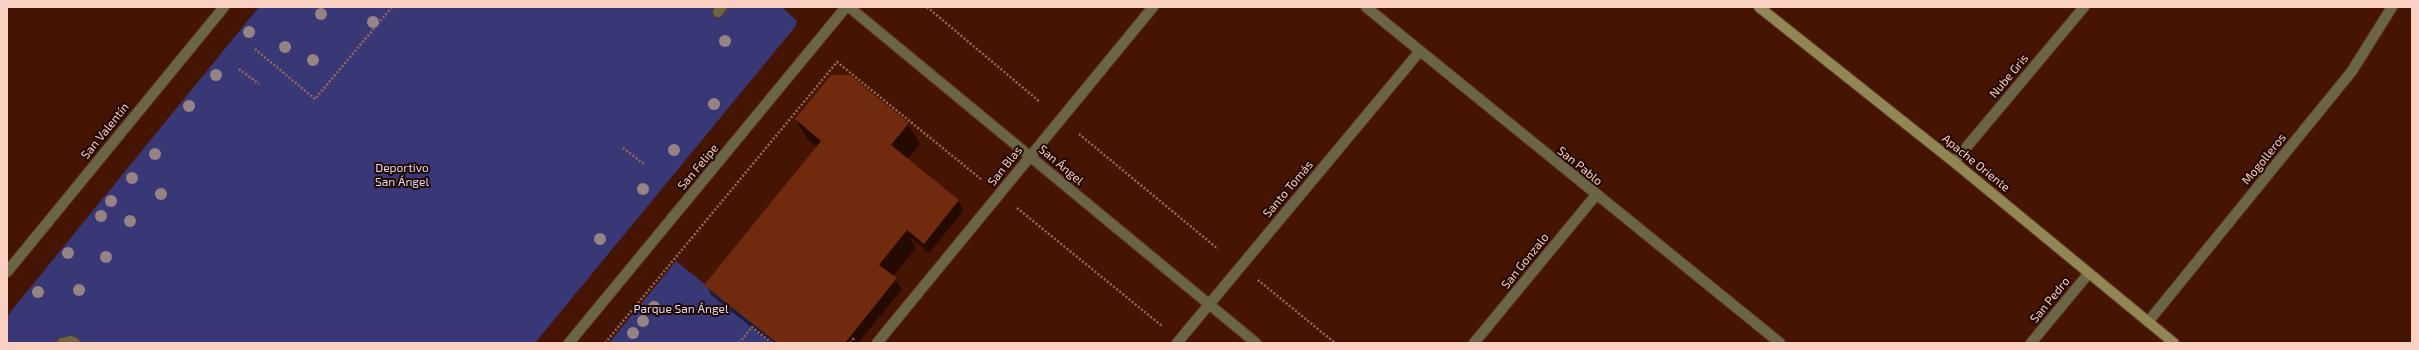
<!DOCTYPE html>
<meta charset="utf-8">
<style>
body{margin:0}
#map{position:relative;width:2419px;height:350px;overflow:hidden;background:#461402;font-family:"Exo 2",sans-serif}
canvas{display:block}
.frame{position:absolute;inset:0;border:8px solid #fad0c2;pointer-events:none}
</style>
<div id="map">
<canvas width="2419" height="350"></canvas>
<div class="frame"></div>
</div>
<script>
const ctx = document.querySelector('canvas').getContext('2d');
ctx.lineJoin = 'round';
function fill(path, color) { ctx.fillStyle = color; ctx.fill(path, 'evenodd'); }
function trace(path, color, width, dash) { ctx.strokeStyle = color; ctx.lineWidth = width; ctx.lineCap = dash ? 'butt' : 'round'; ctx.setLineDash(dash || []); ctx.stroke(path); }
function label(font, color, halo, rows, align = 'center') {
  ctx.font = font + ' "Exo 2",sans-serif'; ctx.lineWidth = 4; ctx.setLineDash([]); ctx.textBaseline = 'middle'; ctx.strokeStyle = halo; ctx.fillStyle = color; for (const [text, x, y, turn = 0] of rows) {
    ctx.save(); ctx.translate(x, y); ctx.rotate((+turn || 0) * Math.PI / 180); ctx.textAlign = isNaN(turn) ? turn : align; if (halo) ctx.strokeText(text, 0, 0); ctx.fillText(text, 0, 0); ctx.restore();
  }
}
fill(new Path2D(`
 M259,7H782L797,21L795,27L535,343H7V316Z
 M676,261L777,343H609Z`), '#383877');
fill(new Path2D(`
 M796,120L908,124L920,144L907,160L958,201L964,210L929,253L910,237L916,248L893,276L902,289L858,343H771L711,295L706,285L817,147L808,140Z`), '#0007');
fill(new Path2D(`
 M831,75H850L909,123L891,145L959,200L924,244L907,230L879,265L897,278L845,343H777L704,285L821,141L795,119Z`), '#722a0e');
const lane = new Path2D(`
 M718,12L722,7
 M62,343L71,341L75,343`);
const street = new Path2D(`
 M849,7L1256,343
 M1366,7L1780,343
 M1954,162L2084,7
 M7,272L224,7
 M2148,322L2352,71L2392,7
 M569,343L846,7
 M877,343L1153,7
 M1177,343L1420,51
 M1474,343L1596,195
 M2031,343L2089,273`);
const secondary = new Path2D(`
 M1759,7L1954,162L2174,343`);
trace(lane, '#633221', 12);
trace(street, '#633221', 12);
trace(secondary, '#633221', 12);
trace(new Path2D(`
 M927,7L1040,102
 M255,49L315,99L392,7
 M239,69L259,84
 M1079,134L1218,249
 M623,148L644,164
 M1017,208L1162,326
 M1258,280L1335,343
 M605,343L837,62L982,180
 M739,343L752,327L772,343
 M850,343L854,338`), '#976858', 2.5, [2, 2]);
trace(lane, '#6a6546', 10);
trace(street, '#6a6546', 10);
trace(secondary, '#908755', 10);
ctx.fillStyle = '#978385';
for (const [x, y] of [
 [321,14],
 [373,22],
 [249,32],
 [725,41],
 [285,47],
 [313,60],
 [216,75],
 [714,104],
 [189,106],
 [674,150],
 [155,154],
 [132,178],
 [643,189],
 [161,194],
 [111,201],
 [101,216],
 [130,221],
 [600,239],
 [68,253],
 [106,257],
 [79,290],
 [38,292],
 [654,307],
 [643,321],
 [633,333]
]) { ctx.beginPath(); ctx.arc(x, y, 6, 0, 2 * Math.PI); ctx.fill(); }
label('12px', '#fad0c2', '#210601', [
 ["Nube Gris",2009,76,-50],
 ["San Valentín",105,131,-51],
 ["Mogolleros",2264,159,-51],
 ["Apache Oriente",1976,163,39],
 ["San Ángel",1061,165,40],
 ["San Blas",1005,166,-51],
 ["San Pablo",1580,166,39],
 ["San Felipe",698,167,-50],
 ["Santo Tomás",1288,189,-50],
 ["San Gonzalo",1525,261,-51],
 ["San Pedro",2050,300,-51]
]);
label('12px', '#daddf1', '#210601', [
 ["Deportivo",402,168],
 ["San Ángel",402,182],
 ["Parque San Ángel",681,309]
]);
</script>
